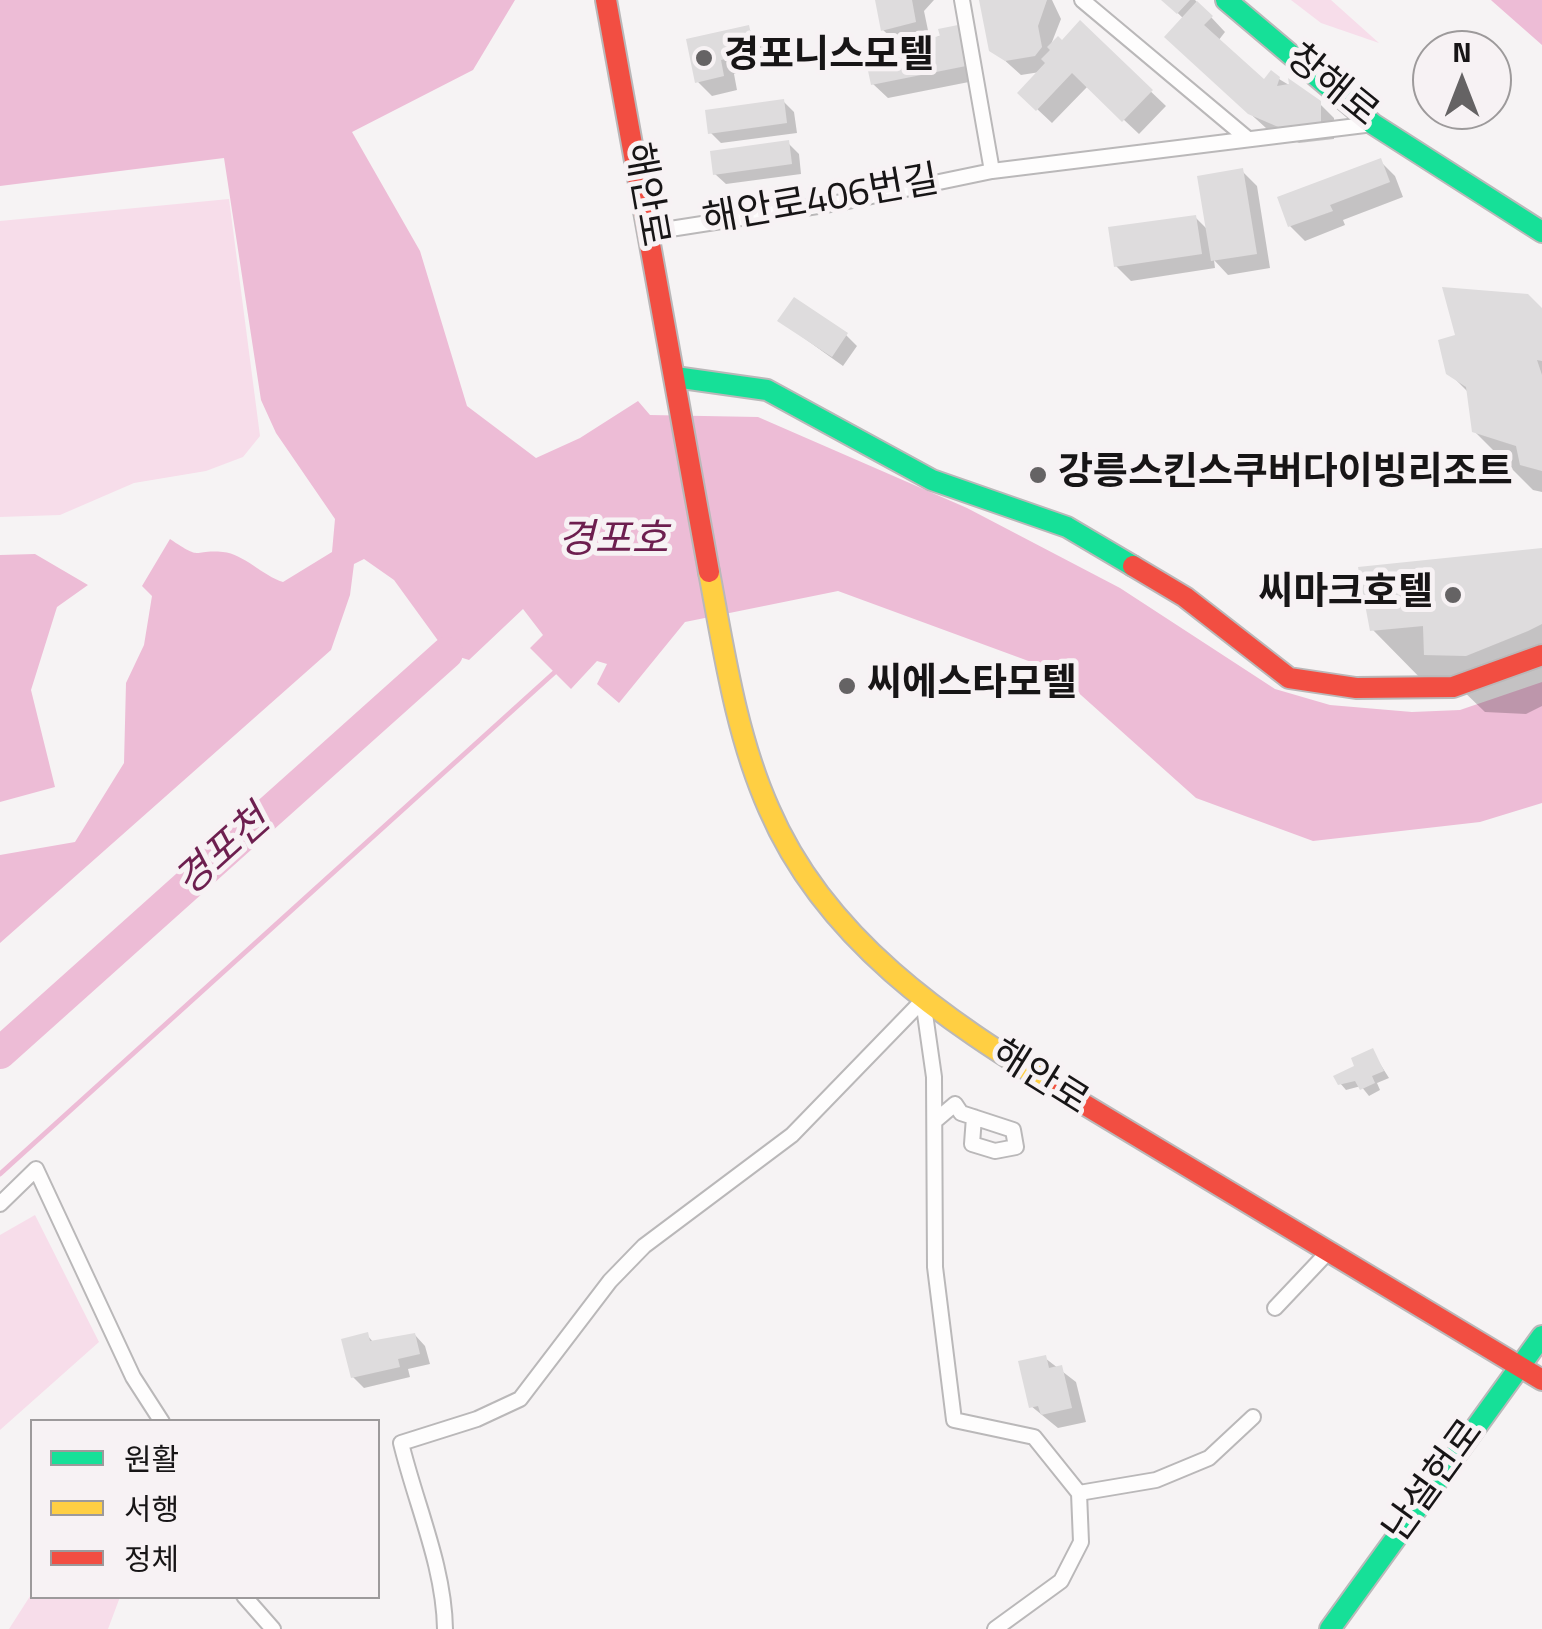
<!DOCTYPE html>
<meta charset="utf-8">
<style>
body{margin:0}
#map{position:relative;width:1542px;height:1629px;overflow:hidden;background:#f6f3f4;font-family:"Titillium Web","Noto Sans KR",sans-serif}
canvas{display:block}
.legend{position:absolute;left:30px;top:1419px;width:350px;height:180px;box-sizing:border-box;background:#f7f2f4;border:2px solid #9d9a9b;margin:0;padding:12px 18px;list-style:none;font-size:30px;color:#171516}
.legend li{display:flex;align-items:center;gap:20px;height:50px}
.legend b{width:50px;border:2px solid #9d9a9b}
.north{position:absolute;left:1412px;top:30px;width:100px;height:100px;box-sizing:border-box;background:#f7f2f4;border:2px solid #9d9a9b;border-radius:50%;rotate:0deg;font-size:28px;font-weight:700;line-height:40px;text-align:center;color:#171516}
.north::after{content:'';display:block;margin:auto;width:35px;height:45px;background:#656364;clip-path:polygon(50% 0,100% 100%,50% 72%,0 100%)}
</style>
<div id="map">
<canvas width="1542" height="1629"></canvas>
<ul class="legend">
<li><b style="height:12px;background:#16e098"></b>원활</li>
<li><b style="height:12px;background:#ffcf43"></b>서행</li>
<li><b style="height:12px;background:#f24e42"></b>정체</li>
</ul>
<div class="north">N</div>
</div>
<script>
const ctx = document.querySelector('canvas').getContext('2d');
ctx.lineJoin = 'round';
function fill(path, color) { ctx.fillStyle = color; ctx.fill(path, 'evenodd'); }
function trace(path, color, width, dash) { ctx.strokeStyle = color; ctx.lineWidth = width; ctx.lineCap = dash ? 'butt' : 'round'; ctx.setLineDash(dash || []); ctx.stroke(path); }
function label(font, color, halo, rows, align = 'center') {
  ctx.font = font + ' "Titillium Web","Noto Sans KR",sans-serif'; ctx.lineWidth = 10; ctx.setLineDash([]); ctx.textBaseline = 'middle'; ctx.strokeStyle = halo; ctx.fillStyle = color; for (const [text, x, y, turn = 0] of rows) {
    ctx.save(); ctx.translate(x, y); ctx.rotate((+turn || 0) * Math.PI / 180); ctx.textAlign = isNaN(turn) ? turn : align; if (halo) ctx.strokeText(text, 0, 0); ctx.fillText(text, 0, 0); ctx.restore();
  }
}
fill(new Path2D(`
 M1291,0H1331L1379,43L1321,23Z
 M229,199L260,436L243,457L206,471L134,483L60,515L0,517V221Z
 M35,1215L99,1342L0,1430V1235Z
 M32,1593V1596L120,1597L108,1629H9Z`), '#f7ddea');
fill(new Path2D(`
 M0,0H515L473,70L352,132L420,251L467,406L536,458L580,438L638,401L650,415L758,417L967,508L1120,588L1275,689L1330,705L1412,712L1460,710L1542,682V803L1480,822L1313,841L1196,798L1053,670L838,591L685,622L619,703L597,684L607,664L597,661L571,689L530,648L543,635L523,609L469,660L447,653L394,580L364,559L354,564L350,595L331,650L0,943V855L75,842L124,763L126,683L144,645L152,596L142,586L170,539C204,562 191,549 223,552C244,554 263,576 283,582L332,552L335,519L276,433L261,400L224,158L0,186Z
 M1491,0H1542V45L1492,1Z
 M35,554L88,585L57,607L31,690L55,787L0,802V555Z`), '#edbcd6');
fill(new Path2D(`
 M877,0H934L924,11L930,40L957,28L972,43L979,80L888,98L873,84L894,40L883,30Z
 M981,0H1052L1061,19L1050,47L1062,43L1080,24L1166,106L1139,134L1088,86L1052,123L1020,93L1040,72L1021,75L992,49Z
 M1164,0H1195L1225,32L1218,41L1264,83L1279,79L1319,103L1334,118V139L1299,143L1266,128L1182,52L1184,19Z
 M748,28L762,42L768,67L734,74L737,90L712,96L698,82Z
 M783,101L794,112L797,133L721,143L711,133Z
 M788,143L799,154L801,174L726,184L715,174Z
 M1380,161L1395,176L1403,197L1343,220L1345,225L1305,241L1290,226Z
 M1242,171L1257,186L1270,268L1228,275L1214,260L1215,268L1131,281L1116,266L1195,217L1209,231Z
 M1542,312V492L1533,490L1474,431L1470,394L1449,373L1458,337Z
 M780,321L846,335L857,346L843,366Z
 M1542,551V706L1526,714L1485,712L1458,686L1431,689L1373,630Z
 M1372,1051L1389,1078L1377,1083L1380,1090L1369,1096L1361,1086L1346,1090L1340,1083Z
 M367,1335L374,1343L415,1335L425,1346L430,1364L408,1369L410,1377L364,1388L353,1377Z
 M1045,1358L1076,1382L1086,1422L1058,1428L1031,1406Z`), '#0003');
trace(new Path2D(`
 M0,1174L555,672`), '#edbcd6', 5);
trace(new Path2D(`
 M0,1053L447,653`), '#edbcd6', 32);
fill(new Path2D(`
 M875,0H912L916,22L881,31Z
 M979,0H1047L1038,26L1042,47L1035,56L1005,61L989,51Z
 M1161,0H1190L1177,14Z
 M1197,1L1213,16L1204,25L1264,79L1271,70L1280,77L1277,86L1289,84L1288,78L1321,101V125L1283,129L1248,114L1164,37Z
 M1080,20L1153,90L1122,122L1072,73L1036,111L1017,93L1045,63L1041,59L1050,50L1047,47L1058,36L1062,40Z
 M749,25L755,52L721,60L724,76L695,83L686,39Z
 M958,25L966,66L871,85L863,47L912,32L914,41L940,36L938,29Z
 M784,99L787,123L708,134L705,110Z
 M789,140L792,164L713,175L710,151Z
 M1381,158L1390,182L1330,205L1333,211L1288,227L1277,197Z
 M1243,168L1257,254L1211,261L1197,176Z
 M1196,215L1202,254L1114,267L1108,227Z
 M1442,287L1528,294L1542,308V361L1537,360L1542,375V471L1520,465L1516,446L1472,432L1466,387L1446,374L1438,340L1455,335Z
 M794,297L848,333L832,357L777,321Z
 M1542,548V624L1528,631L1466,656L1424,655L1423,626L1370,631L1358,567Z
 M1373,1048L1384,1071L1372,1076L1375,1083L1360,1090L1355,1081L1338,1085L1333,1076L1354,1066L1351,1058Z
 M368,1332L370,1341L415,1333L420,1354L398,1359L400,1367L351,1378L341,1339Z
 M1046,1355L1049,1368L1062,1365L1072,1408L1041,1415L1038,1406L1029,1408L1018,1361Z`), '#dedcdd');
const street = new Path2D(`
 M962,0L992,171
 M1082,0L1248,139
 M651,232L843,202L992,171L1373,124
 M923,1000L934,1077L935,1267L954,1420L1034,1437L1079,1493
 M935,1121L955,1104L961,1113L1013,1130L1016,1147L995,1151L972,1144L974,1117
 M0,1204L36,1169L133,1377L162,1422
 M1275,1308L1328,1252
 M244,1596L273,1629
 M445,1629C444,1566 416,1505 401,1443L477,1419L520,1399L610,1281L644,1246L792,1135L923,1000
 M995,1629L1061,1581L1081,1542L1079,1493L1156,1480L1209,1458L1253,1417`);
const fast = new Path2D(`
 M1226,0L1373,124L1542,232
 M675,377L767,390L932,480L1067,527L1133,566
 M1330,1629L1542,1336`);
const slow = new Path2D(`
 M709,572C724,651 736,735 769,809C825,939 944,1020 1062,1091`);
const jam = new Path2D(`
 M606,0L709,572
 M1133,566L1185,597L1289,678L1356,688L1453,687L1542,655
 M1062,1091L1542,1380`);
trace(street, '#bab8b9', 18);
trace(fast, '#bab8b9', 24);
trace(slow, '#bab8b9', 24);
trace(jam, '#bab8b9', 24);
trace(street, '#fefdfd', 14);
trace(fast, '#16e098', 20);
trace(slow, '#ffcf43', 20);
trace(jam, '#f24e42', 20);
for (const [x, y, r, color] of [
 [704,58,10,"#656364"],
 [1038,475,10,"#656364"],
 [1453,595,10,"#656364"],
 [847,686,10,"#656364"]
]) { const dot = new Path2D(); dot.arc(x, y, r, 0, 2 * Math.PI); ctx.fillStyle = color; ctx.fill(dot); trace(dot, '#f7f2f4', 4); }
label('bold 38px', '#171516', '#f7f2f4', [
 ["경포니스모텔",724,58],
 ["강릉스킨스쿠버다이빙리조트",1058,475],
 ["씨마크호텔",1433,595,"right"],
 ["씨에스타모텔",867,686]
], 'left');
label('38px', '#171516', '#f7f2f4', [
 ["창해로",1331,87,39],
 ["해안로",644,195,80],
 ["해안로406번길",821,202,-10],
 ["해안로",1039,1079,32],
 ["난설헌로",1435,1482,-54]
]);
label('italic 40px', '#6d1f4f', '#f7f2f4', [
 ["경포호",613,542],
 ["경포천",224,853,-42]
]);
</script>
